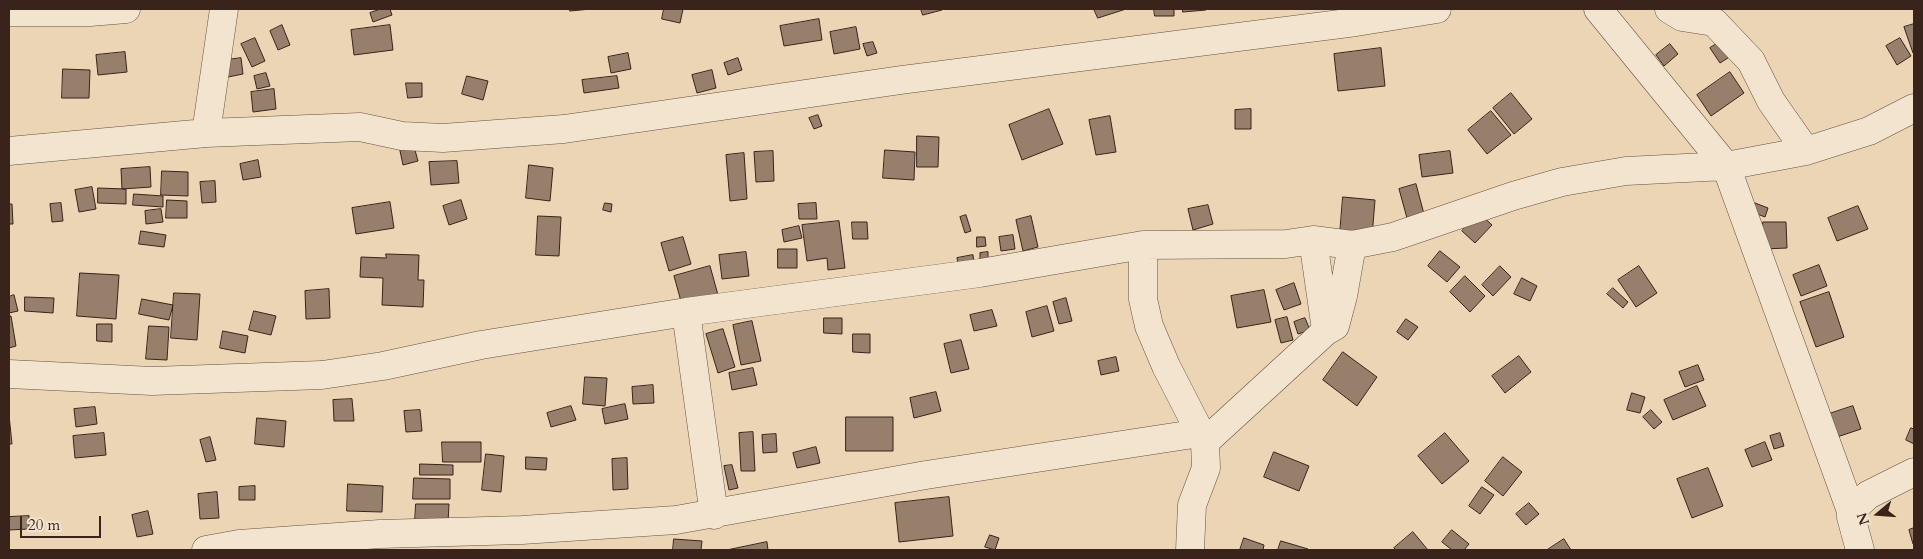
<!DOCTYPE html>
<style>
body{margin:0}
#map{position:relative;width:1923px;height:559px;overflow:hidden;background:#ebd5b5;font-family:Cardo,serif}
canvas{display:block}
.frame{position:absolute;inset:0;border:10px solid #39231a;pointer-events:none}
.north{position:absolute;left:1853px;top:489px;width:50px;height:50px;-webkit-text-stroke:4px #f2e4cf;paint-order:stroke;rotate:252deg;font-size:14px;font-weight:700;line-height:20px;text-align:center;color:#39231a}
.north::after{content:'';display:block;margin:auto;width:18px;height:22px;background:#39231a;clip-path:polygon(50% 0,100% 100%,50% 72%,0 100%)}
.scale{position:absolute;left:20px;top:516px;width:81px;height:22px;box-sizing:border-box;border:2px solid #39231a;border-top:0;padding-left:6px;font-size:15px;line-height:18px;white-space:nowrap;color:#39231a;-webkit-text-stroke:4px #f2e4cf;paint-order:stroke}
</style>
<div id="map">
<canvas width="1923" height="559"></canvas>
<div class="frame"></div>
<div class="north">N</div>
<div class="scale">20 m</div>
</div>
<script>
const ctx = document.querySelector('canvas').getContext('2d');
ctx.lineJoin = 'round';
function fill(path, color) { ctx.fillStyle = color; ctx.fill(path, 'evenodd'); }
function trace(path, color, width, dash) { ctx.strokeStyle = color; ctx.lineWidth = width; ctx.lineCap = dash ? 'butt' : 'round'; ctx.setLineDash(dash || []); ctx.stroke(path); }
const building = new Path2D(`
 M381,9H390L392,15L373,22L370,13Z
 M570,9H591L570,11Z
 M664,9H683L680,23L662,19Z
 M921,9H941L942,10L923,15Z
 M1094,9H1126L1098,18Z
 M1154,9H1174V16H1155Z
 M1183,9H1206V10L1183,12Z
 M819,19L822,40L784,46L780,26Z
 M1914,24V52L1913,53L1904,27Z
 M282,25L290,45L278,50L270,31Z
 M390,25L393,50L354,55L351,30Z
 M856,27L860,49L834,54L830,32Z
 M255,38L265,61L252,67L241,44Z
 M1900,38L1911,56L1897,65L1886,46Z
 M1725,39L1734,54L1720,63L1710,48Z
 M873,42L877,53L867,56L863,44Z
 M1670,44L1678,54L1664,66L1656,55Z
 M1381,48L1385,86L1338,91L1334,54Z
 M125,52L127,72L98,75L96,55Z
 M628,53L631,69L611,73L608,57Z
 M241,58L243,74L223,78L220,61Z
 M738,58L742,70L728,75L724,63Z
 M63,69L90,70L89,98H62Z
 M712,70L716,88L697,93L692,75Z
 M1730,72L1744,93L1711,116L1697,95Z
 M266,73L270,86L257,89L254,76Z
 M467,76L488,81L483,100L462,94Z
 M617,76L619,88L584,93L582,80Z
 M406,83H422V97L408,98Z
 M274,89L276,109L253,112L251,92Z
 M1511,93L1532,119L1514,134L1493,108Z
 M1049,109L1063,144L1022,160L1009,125Z
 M1251,109V129H1235V110Z
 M1491,111L1511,135L1487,154L1468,130Z
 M818,115L822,126L814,129L809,118Z
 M1110,116L1116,152L1096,155L1089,120Z
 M917,136L939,137L938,167H917Z
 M413,143L418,161L403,165L399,146Z
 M885,150L915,152L914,180L883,178Z
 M773,151L774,181L756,182L754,152Z
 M1450,151L1453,173L1422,177L1419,155Z
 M744,153L747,199L730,201L726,155Z
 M258,160L261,177L243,180L240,164Z
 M457,161L459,183L431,185L429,162Z
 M529,165L553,168L550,201L526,198Z
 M150,167L151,187L122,189L121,169Z
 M162,171L188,172V196L161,195Z
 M215,181L216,202L202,203L200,182Z
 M1416,184L1424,214L1407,218L1399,189Z
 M92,187L96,209L79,212L75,190Z
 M98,188L126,189V204L98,203Z
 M134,194L163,196V207L133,205Z
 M1343,197L1375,200L1372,237L1340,234Z
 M167,200L187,201V218H166Z
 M461,200L467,219L449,225L443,206Z
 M390,202L394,228L356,234L352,208Z
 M61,203L63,221L52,222L50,204Z
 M605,203L612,204L611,212L603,210Z
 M816,203L817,219H799L798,204Z
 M1755,203L1768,208L1765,217L1752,212Z
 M9,204H12L13,224H9Z
 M1208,205L1213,224L1193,230L1188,209Z
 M1858,206L1868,229L1837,241L1828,218Z
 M161,209L163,222L146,224L145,211Z
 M1479,213L1492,225L1475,243L1462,231Z
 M966,215L971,231L965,233L960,217Z
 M538,216L561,217L559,256L536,255Z
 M1031,216L1038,247L1023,251L1016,220Z
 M839,221L845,268L828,270L827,258L807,261L802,225Z
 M852,222H867L868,239H853Z
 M1763,222H1786L1787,248L1764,249Z
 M799,226L802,238L784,242L782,230Z
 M141,231L166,235L164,247L139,244Z
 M1013,235L1015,249L1001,251L999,237Z
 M683,237L691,264L669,271L661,243Z
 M977,237H985L986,246L977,247Z
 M778,249H797V268H778Z
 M1440,251L1460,267L1447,282L1428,266Z
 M746,252L749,276L722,279L719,255Z
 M988,252V269L980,270V253Z
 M386,254L419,255L418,280H424L423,307L382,305L383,278L360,277L361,257L386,258Z
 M973,255L974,265L959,268L957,258Z
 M1819,265L1827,286L1801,296L1793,275Z
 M710,266L718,295L682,305L674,276Z
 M1500,266L1511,277L1493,296L1482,285Z
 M1639,266L1657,293L1636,307L1618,280Z
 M80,273L119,275L116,319L77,316Z
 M1465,276L1485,296L1470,312L1450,292Z
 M1522,278L1537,286L1530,301L1514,294Z
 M1294,283L1301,304L1284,310L1276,290Z
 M1613,288L1628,302L1623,308L1607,294Z
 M329,289L330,318L306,319L305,291Z
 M1264,290L1271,322L1237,328L1231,296Z
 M1829,292L1844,337L1816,347L1800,302Z
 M174,293L200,294L197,340L171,338Z
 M14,295L18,311L9,313V297Z
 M25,297L54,298L53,313L25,311Z
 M1066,298L1072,321L1059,324L1053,302Z
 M142,299L173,305L169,320L139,314Z
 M1047,306L1054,331L1032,337L1026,312Z
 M992,310L997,326L974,331L970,315Z
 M254,311L276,316L271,335L249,330Z
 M9,316H11L16,346L9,348Z
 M1287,317L1293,340L1281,343L1275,320Z
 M824,318H842V334L824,333Z
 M1305,318L1310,330L1298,334L1294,322Z
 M1406,319L1418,327L1408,340L1397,332Z
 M752,321L761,361L741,365L733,325Z
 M97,324H112V342L97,341Z
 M149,326L169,327L167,360L146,359Z
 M723,329L735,367L718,373L706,334Z
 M223,331L248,336L245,353L220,348Z
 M853,334H870V353L853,352Z
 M961,340L969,369L951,373L944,344Z
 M1343,352L1377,377L1357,406L1323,380Z
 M1519,356L1531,372L1505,393L1492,376Z
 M1116,357L1119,371L1101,375L1098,361Z
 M1698,365L1704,380L1685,387L1679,372Z
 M753,368L757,385L732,390L729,373Z
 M585,377L607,378L605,406L583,404Z
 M653,385L654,403L633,404L632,387Z
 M1697,386L1706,406L1673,420L1664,400Z
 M936,392L941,411L914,418L910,398Z
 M1632,393L1645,397L1640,413L1627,410Z
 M352,399L354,421H334L333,400Z
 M625,404L628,419L605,424L602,409Z
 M571,406L576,420L551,427L547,413Z
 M1853,406L1861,429L1834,438L1826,415Z
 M95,407L97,424L76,427L74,409Z
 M420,410L422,431L406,432L404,411Z
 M1651,410L1662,422L1654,429L1643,417Z
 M9,415L12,444H9Z
 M846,417H893V451H846Z
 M257,418L286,421L284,447L255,444Z
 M1911,428L1914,429V444L1906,440Z
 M753,432L755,471H741L739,433Z
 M104,433L106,455L75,458L73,436Z
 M1445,433L1469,461L1442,484L1418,456Z
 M1780,433L1784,446L1774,449L1770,436Z
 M776,434L777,452L763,453L762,435Z
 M210,437L216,460L206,462L200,440Z
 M442,442H481V462H443Z
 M1765,442L1772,460L1752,467L1745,450Z
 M816,447L820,463L797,468L793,453Z
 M1274,452L1309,466L1299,491L1264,477Z
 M486,454L504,456L501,492L482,490Z
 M526,457L547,458L546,470L526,469Z
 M1503,457L1522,472L1503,496L1485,481Z
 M627,458L628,489L613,490L612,459Z
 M420,464L453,465V475H420Z
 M732,465L738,488L729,490L724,466Z
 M1708,468L1723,506L1692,518L1677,479Z
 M414,478L450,479V499H413Z
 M348,484L383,486L382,512L347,511Z
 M255,486V500H239V487Z
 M1482,487L1494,495L1480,514L1469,506Z
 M217,492L219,518L200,519L198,494Z
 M949,497L953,536L899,542L895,503Z
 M1529,503L1539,514L1526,525L1516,514Z
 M416,504H449L448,523L415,522Z
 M148,511L153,534L137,537L132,515Z
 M29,516V529L9,530V517Z
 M1914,528V544H1913L1909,530Z
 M1452,530L1469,544L1464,550H1452L1442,542Z
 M1413,532L1428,550H1396L1394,548Z
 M990,535L999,538L995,550L985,547Z
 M1244,538L1264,545L1263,550H1240Z
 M674,539L702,541L701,550H673Z
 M1564,539L1571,550H1547Z
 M1281,541L1308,549V550H1278Z
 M767,542L768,550H727Z`);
fill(building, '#96806b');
trace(building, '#39231a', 1);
const minor = new Path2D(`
 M1598,9L1726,166L1851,511
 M1669,9L1682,17L1714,22L1751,61L1771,101L1806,151
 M9,12H90L126,9
 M206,133L224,9
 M9,151L206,133L360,127L402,136L443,138L564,129L901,80L1356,22L1437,9
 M1313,240L1326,330
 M1143,245V299L1149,326L1166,366L1205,442L1206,468L1192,505L1190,550
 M686,312L714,515
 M9,374L152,381L322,375L383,366L481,345L686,312L980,273L1143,245L1286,244L1313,240L1352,245L1393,237L1513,196L1562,182L1626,171L1726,166L1806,151L1869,131L1914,108
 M1205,442L1326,331L1335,326L1343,296L1352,245
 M206,550L239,544L380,534L522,530L676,520L926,475L1200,433
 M1860,550L1851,517V511L1868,495L1914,472`);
trace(minor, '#665041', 29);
trace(minor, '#f2e4cf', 28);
</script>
